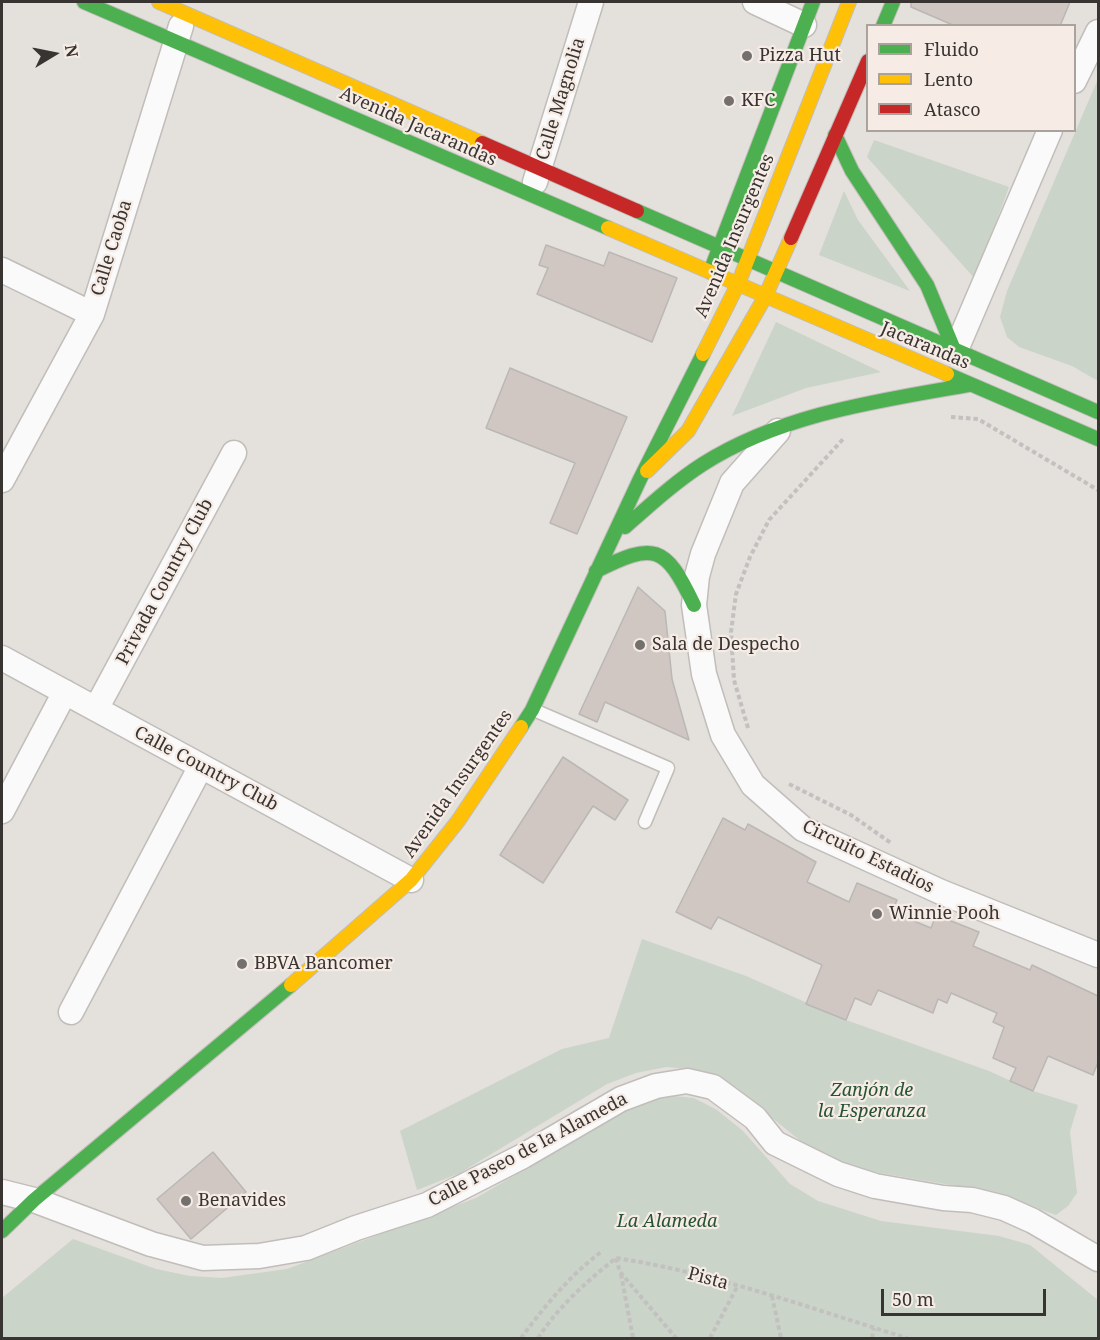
<!DOCTYPE html>
<meta charset="utf-8">
<style>
body{margin:0}
#map{position:relative;width:1100px;height:1340px;overflow:hidden;background:#e4e0dc;font-family:"Noto Serif",serif}
canvas{display:block}
.frame{position:absolute;inset:0;border:3px solid #383432;pointer-events:none}
.legend{position:absolute;left:866px;top:24px;width:210px;height:108px;box-sizing:border-box;background:#f6ece5;border:2px solid #aaa29d;margin:0;padding:8px 10px;list-style:none;font-size:18px;color:#383432}
.legend li{display:flex;align-items:center;gap:12px;height:30px}
.legend b{width:30px;border:2px solid #aaa29d}
.north{position:absolute;left:24px;top:24px;width:60px;height:60px;-webkit-text-stroke:4px #f6ece5;paint-order:stroke;rotate:80deg;font-size:16px;font-weight:700;line-height:24px;text-align:center;color:#383432}
.north::after{content:'';display:block;margin:auto;width:21px;height:27px;background:#383432;clip-path:polygon(50% 0,100% 100%,50% 72%,0 100%)}
.scale{position:absolute;left:881px;top:1289px;width:165px;height:27px;box-sizing:border-box;border:3px solid #383432;border-top:0;padding-left:8px;font-size:18px;line-height:21px;white-space:nowrap;color:#383432;-webkit-text-stroke:4px #f6ece5;paint-order:stroke}
</style>
<div id="map">
<canvas width="1100" height="1340"></canvas>
<div class="frame"></div>
<ul class="legend">
<li><b style="height:8px;background:#4caf50"></b>Fluido</li>
<li><b style="height:8px;background:#ffc107"></b>Lento</li>
<li><b style="height:8px;background:#c62828"></b>Atasco</li>
</ul>
<div class="north">N</div>
<div class="scale">50 m</div>
</div>
<script>
const ctx = document.querySelector('canvas').getContext('2d');
ctx.lineJoin = 'round';
function fill(path, color) { ctx.fillStyle = color; ctx.fill(path, 'evenodd'); }
function trace(path, color, width, dash) { ctx.strokeStyle = color; ctx.lineWidth = width; ctx.lineCap = dash ? 'butt' : 'round'; ctx.setLineDash(dash || []); ctx.stroke(path); }
function label(font, color, halo, rows, align = 'center') {
  ctx.font = font + ' "Noto Serif",serif'; ctx.lineWidth = 4.5; ctx.setLineDash([]); ctx.textBaseline = 'middle'; ctx.strokeStyle = halo; ctx.fillStyle = color; for (const [text, x, y, turn = 0] of rows) {
    ctx.save(); ctx.translate(x, y); ctx.rotate((+turn || 0) * Math.PI / 180); ctx.textAlign = isNaN(turn) ? turn : align; if (halo) ctx.strokeText(text, 0, 0); ctx.fillText(text, 0, 0); ctx.restore();
  }
}
fill(new Path2D(`
 M1098,79V381L1072,366L1019,347L1007,337L1000,317L1007,291Z
 M874,140L1009,187L975,279L867,157Z
 M844,191L858,220L910,291L819,255Z
 M776,322L881,372L806,388L732,416Z
 M642,939L746,976L846,1020L989,1071L1033,1091L1078,1105L1070,1132L1077,1193L1068,1206L1056,1215L992,1192L851,1168L802,1142L730,1084L699,1070L666,1067L636,1073L607,1084L460,1173L417,1190L400,1131L562,1049L609,1038Z
 M663,1095L694,1098L717,1110L743,1131L790,1184L818,1201L881,1221L999,1236L1030,1245L1098,1300V1338H2V1298L73,1239L156,1269L190,1276L222,1278L287,1269L476,1198L631,1107Z`), '#cad4c9');
const building = new Path2D(`
 M911,2H1070L1060,26H955L911,7Z
 M546,245L604,266L609,252L677,278L652,342L537,294L548,268L539,265Z
 M510,368L627,417L577,534L550,523L575,463L486,428Z
 M638,587L665,611L672,679L689,740L605,702L597,722L579,714Z
 M563,757L628,800L615,820L593,806L543,883L500,855Z
 M723,818L745,830L748,824L816,862L807,882L849,902L857,883L897,900L892,912L931,928L936,915L979,932L973,946L1030,970L1032,965L1098,996V1062L1093,1075L1048,1056L1033,1091L1010,1081L1016,1068L993,1058L1004,1027L993,1022L997,1013L951,993L947,1003L938,999L933,1013L878,990L871,1005L855,998L846,1020L806,1004L822,965L718,917L711,929L676,912Z
 M213,1152L246,1192L191,1239L157,1199Z`);
fill(building, '#d0c7c3');
trace(building, '#bab7b4', 1.5);
const lane = new Path2D(`
 M534,710L668,768L645,822`);
const street = new Path2D(`
 M755,2L804,25
 M1074,81L1098,32
 M535,182L591,2
 M2,270L92,314
 M955,352L1050,130
 M778,431L732,483L703,554L697,576L694,605L704,674L723,735L753,785L803,829L941,892L1098,955
 M2,480L92,314L181,26
 M2,658L411,880
 M96,709L234,453
 M2,811L65,692
 M71,1012L201,766
 M2,1192L34,1200L151,1244L203,1258L259,1256L306,1248L356,1228L427,1205L523,1156L621,1099L656,1086L687,1081L713,1087L755,1118L775,1143L838,1174L875,1186L943,1198L972,1200L1004,1208L1033,1221L1098,1259`);
const fast = new Path2D(`
 M84,2L608,228
 M883,26L893,2
 M835,135L852,171L927,285L955,352
 M637,211L1098,412
 M710,272L813,2
 M947,374L1098,439
 M625,527C650,505 675,482 703,464C782,414 877,401 968,385
 M596,571C654,542 665,544 694,605
 M521,727L532,710L640,479L703,354
 M2,1231L34,1200L291,985`);
const slow = new Path2D(`
 M159,2L482,143
 M608,228L947,374
 M703,354L738,284L849,2
 M647,471L688,431L765,297L791,238
 M291,985L411,880L458,821L521,727`);
const jam = new Path2D(`
 M482,143L637,211
 M791,238L868,61`);
trace(lane, '#c1bdba', 15);
trace(street, '#c1bdba', 27);
trace(fast, '#c1bdba', 16);
trace(slow, '#c1bdba', 16);
trace(jam, '#c1bdba', 16);
trace(new Path2D(`
 M951,417L978,419L1098,490
 M748,728L734,680L731,632L736,594L750,557L769,520L844,438
 M789,784L851,815L891,843
 M616,1258L620,1272L676,1338
 M621,1274L633,1338
 M772,1296L781,1338
 M521,1338C544,1307 569,1276 601,1252
 M538,1338C558,1307 587,1281 616,1258C715,1273 812,1309 907,1338
 M710,1338L737,1287
 M872,1338L874,1328`), '#c2c1bf', 4, [4.5, 3]);
trace(lane, '#fbfafa', 12);
trace(street, '#fbfafa', 24);
trace(fast, '#4caf50', 14);
trace(slow, '#ffc107', 14);
trace(jam, '#c62828', 14);
for (const [x, y, r, color] of [
 [747,56,6,"#74706e"],
 [729,101,6,"#74706e"],
 [640,645,6,"#74706e"],
 [877,914,6,"#74706e"],
 [242,964,6,"#74706e"],
 [186,1201,6,"#74706e"]
]) { const dot = new Path2D(); dot.arc(x, y, r, 0, 2 * Math.PI); ctx.fillStyle = color; ctx.fill(dot); trace(dot, '#f6ece5', 2); }
label('18px', '#383432', '#f6ece5', [
 ["Pizza Hut",759,56],
 ["KFC",741,101],
 ["Sala de Despecho",652,645],
 ["Winnie Pooh",889,914],
 ["BBVA Bancomer",254,964],
 ["Benavides",198,1201]
], 'left');
label('18px', '#383432', '#f6ece5', [
 ["Calle Magnolia",561,99,-73],
 ["Avenida Jacarandas",418,127,24],
 ["Avenida Insurgentes",735,236,-67],
 ["Calle Caoba",112,248,-73],
 ["Jacarandas",925,346,23],
 ["Privada Country Club",165,582,-62],
 ["Calle Country Club",206,769,28],
 ["Avenida Insurgentes",458,784,-55],
 ["Circuito Estadios",868,857,26],
 ["Calle Paseo de la Alameda",528,1150,-28],
 ["Pista",708,1279,15]
]);
label('italic 18px', '#255334', '#f6ece5', [
 ["Zanjón de",872,1091],
 ["la Esperanza",872,1112],
 ["La Alameda",667,1222]
]);
</script>
